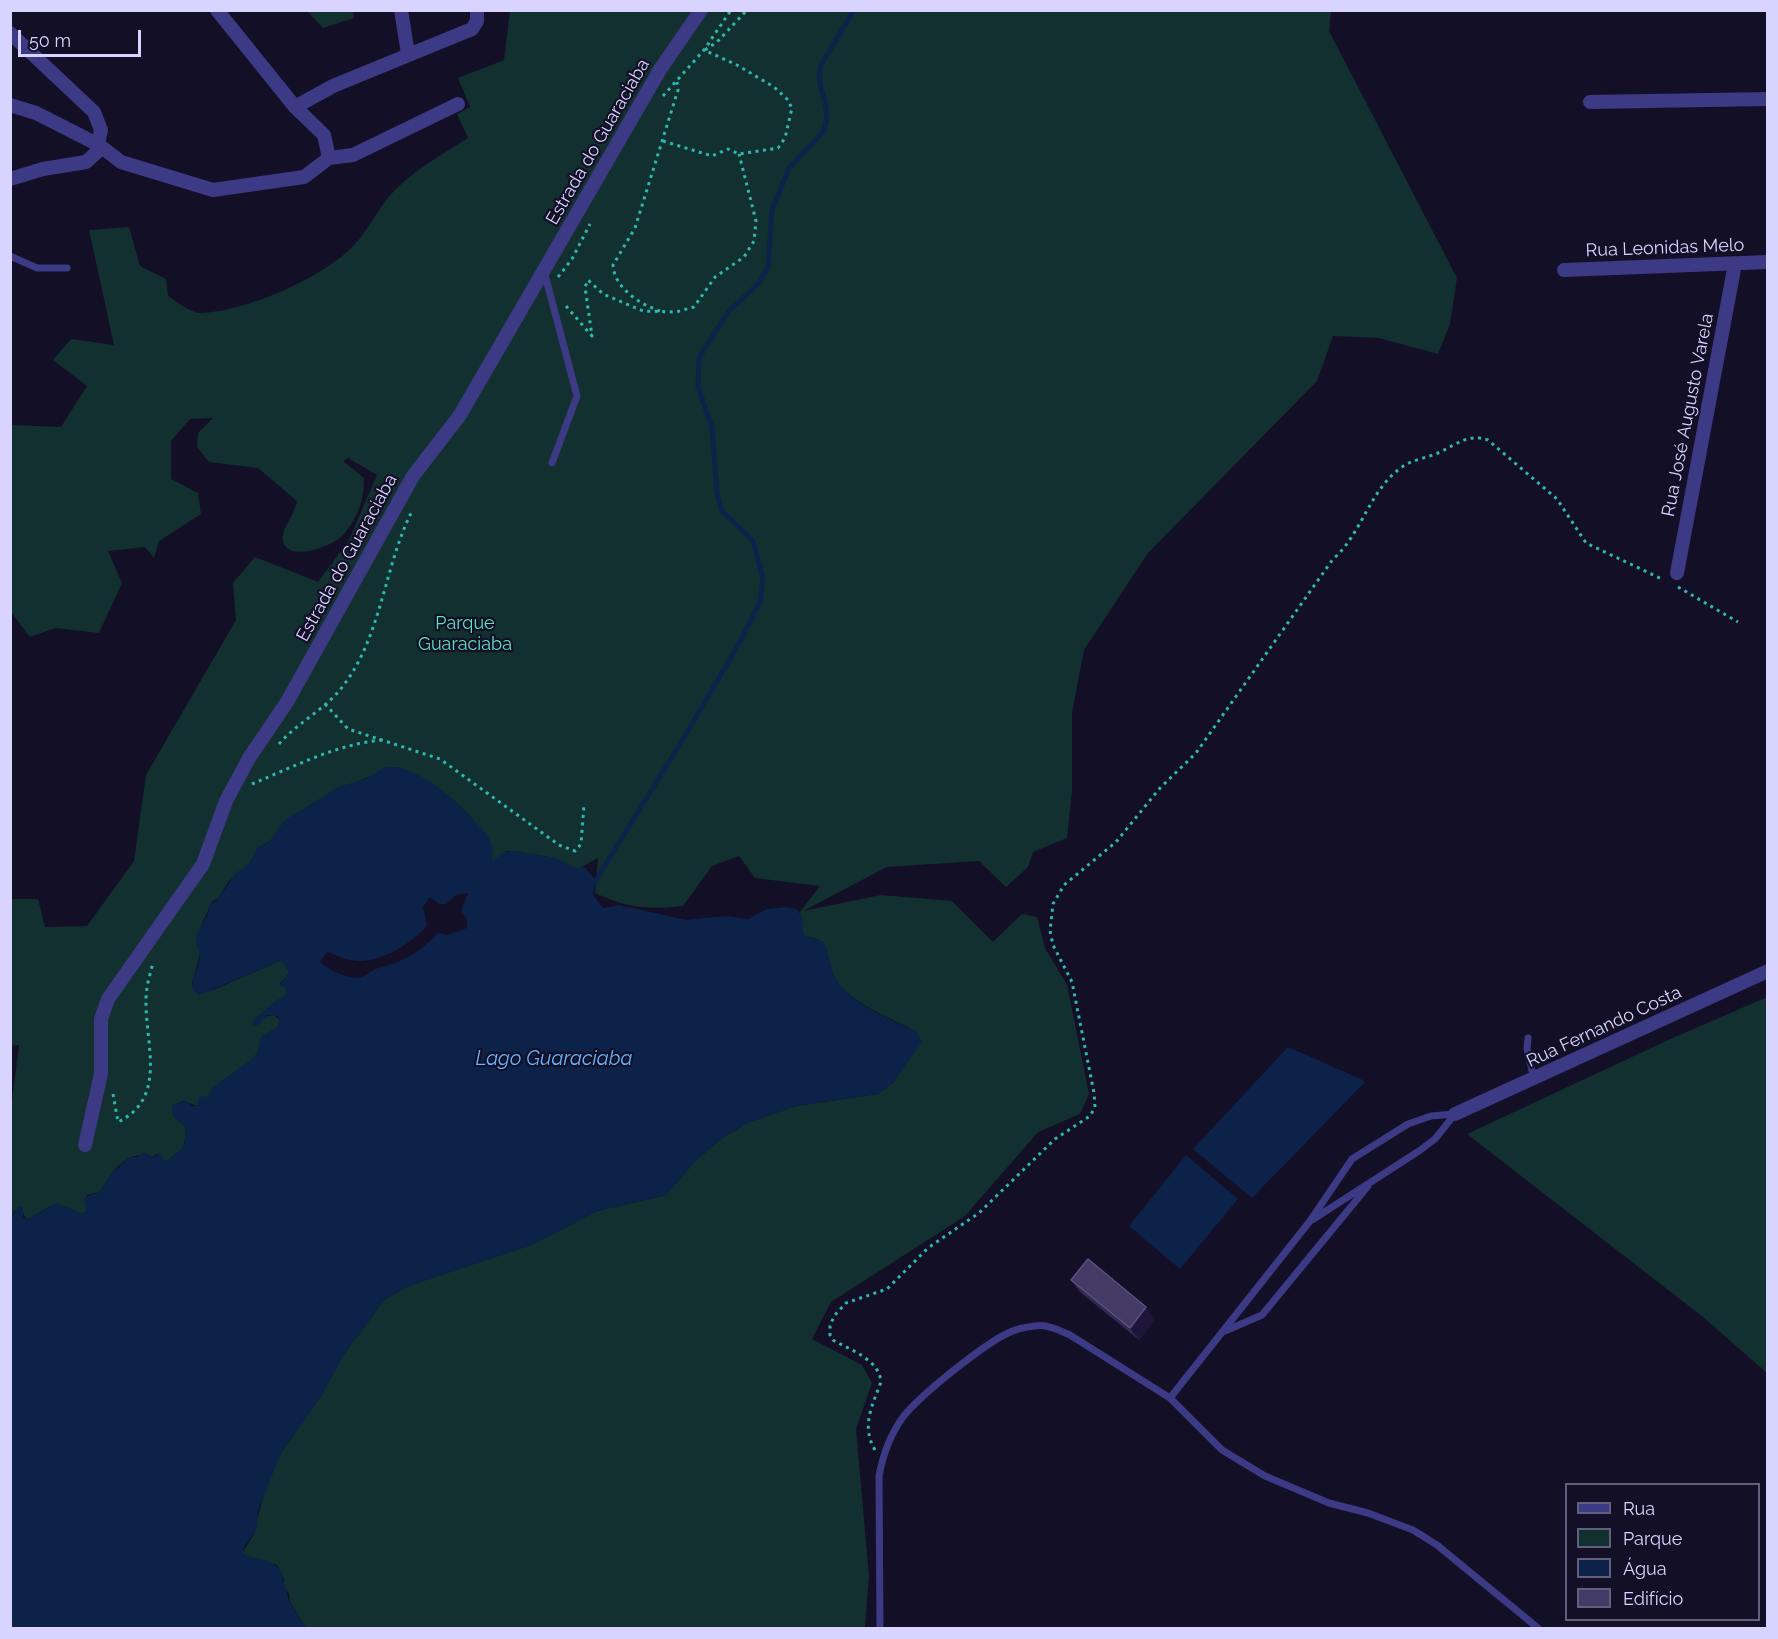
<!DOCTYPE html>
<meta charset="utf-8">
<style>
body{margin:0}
#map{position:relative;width:1778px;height:1639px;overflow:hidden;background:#130f26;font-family:Raleway,sans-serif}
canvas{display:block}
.frame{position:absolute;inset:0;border:12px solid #d9d4ff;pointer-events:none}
.legend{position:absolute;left:1565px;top:1483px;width:195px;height:138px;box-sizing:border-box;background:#130f26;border:2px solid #625e7d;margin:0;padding:8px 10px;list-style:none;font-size:18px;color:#d9d4ff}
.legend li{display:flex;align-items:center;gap:12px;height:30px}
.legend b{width:30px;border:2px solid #625e7d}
.scale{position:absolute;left:18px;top:30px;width:123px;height:27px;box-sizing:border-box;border:3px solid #d9d4ff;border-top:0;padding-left:8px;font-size:18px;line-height:21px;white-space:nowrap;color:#d9d4ff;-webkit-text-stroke:4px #130f26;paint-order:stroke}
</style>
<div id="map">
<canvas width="1778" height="1639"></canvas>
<div class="frame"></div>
<ul class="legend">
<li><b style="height:8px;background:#3d3a85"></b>Rua</li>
<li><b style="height:16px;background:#12302f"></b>Parque</li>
<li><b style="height:16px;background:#0c2248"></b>Água</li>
<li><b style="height:16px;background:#433a66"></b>Edifício</li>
</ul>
<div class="scale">50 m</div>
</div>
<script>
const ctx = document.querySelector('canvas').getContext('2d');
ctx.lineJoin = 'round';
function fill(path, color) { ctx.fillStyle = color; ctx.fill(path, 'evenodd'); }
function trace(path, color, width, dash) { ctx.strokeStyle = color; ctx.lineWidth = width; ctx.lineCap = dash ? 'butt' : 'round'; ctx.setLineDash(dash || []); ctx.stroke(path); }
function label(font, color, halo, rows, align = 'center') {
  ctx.font = font + ' Raleway,sans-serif'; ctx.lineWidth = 4.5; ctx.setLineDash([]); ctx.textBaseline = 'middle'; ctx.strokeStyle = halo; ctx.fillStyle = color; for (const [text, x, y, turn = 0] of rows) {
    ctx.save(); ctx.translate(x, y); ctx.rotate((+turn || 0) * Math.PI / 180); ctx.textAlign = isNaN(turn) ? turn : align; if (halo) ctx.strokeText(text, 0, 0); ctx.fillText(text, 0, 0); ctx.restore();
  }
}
fill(new Path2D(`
 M307,11H353L354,18L323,28Z
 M510,11H1331L1329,31L1457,278L1450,324L1438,354L1379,338L1333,336L1317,381L1148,553L1084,650L1072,713V790L1067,838L1033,852L1028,867L1006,887L979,861L887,867L803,911L881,895L952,901L993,942L1022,914L1037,917L1045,948L1067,985L1089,1094L1080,1114L1038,1132L965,1216L831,1302L812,1339L862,1365L872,1383L856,1429L869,1576L865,1628H306L290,1602L289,1593L284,1589V1579L277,1565L246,1557L242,1553L253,1536L266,1485L281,1453L321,1396L344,1354L385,1299L411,1285L531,1245L597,1211L666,1195L695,1161L722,1138L749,1122L796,1106L878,1094L893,1083L903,1068L917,1032C891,1018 858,1007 838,983C829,972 830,948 820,941C816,937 808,938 803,935L800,912L820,886L755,878L739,856L712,866L683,906C648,910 628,908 595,893L598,858L578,869L548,857L513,851H507L491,863C498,826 428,776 397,767L361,780L289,818L270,841L258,848L249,864L228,882L218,898L212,902L201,926L199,957L192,984L198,994L213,990L282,960L290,973L279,984L287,989L285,996C273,1001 267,1014 255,1018L274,1015L280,1020L277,1028L261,1037C260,1042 259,1047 258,1051C254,1066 218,1076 209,1097L199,1100L197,1106L183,1101L172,1106V1114L186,1127C185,1152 182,1148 166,1162L157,1154L152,1157L147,1154L130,1157L116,1168L99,1192L87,1195V1211L82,1214L64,1206L52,1205L27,1220L23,1213L14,1211L11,1217L10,1116L19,1045L11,1046V899H38L45,927L87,926L134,861L146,775L236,620L233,583L255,557L318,582L349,540L377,475L348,458L343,461L364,478C364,499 358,518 344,534C334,547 280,566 283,535C285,524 295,513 297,501L258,468L209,462L197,447L198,433L213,418L190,419L171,441V479L198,493L201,514L159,541L154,558L145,547L108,551L122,583L99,633L56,628L30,637L11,612V425L61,427L87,386L53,360L71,339L114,345L89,230L129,227L140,266L166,279L168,296C176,301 191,313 200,313C245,312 326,277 356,243C371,226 380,204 397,188C418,168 444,153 468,138L457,114L470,107L458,78L504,60Z
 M1767,997V1373L1703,1317L1467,1134L1666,1041Z`), '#12302f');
fill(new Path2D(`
 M385,767C421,764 469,811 489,838L493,848L492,862L502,853L513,851L556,858L575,868L584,867L596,880L593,895L603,908L619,905L686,920L725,916L748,919L767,909L786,907L798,910L802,918L803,935L824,942C830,955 829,970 838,982C856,1007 891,1019 917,1032L922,1042L893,1083L878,1094L796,1106L749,1122L722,1138L695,1161L666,1195L597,1211L531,1245L411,1285L385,1299L344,1354L321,1396L281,1453L258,1510L257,1528L243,1549V1555L266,1560L280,1569L290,1603L306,1628H11V1217L18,1207L23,1206V1217L27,1220L56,1203L82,1214L87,1211L84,1198L99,1192L112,1173L130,1157H138L144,1152L152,1157L159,1154L166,1162C182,1148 185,1152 186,1127L172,1114V1106L185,1101L192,1106H197L200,1096L209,1097L211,1089L252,1059L258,1051L261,1037L277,1028L280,1020L278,1016L267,1015L260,1024L254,1026L252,1021C264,1013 271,1002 285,996L287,989L279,985L290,973L282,960L202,994L193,991C190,978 202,963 199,953C198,946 194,944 197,935C200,924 210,917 209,905L216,901L236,873L249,864L258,848L270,841L284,821L338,787L366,779ZM468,893L461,911L467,919V928L447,935L438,933C420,952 403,962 379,968C373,969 368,975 362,977C350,981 328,970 320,961L327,952C337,955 350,962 360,961C386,960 409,944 427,926L423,907L430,897L439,904H446L456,895Z
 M1288,1047L1363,1080L1364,1083L1252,1198L1193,1149Z
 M1186,1155L1238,1199L1180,1269L1129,1226Z`), '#0c2248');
trace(new Path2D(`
 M596,880L683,739L740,642L760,602L763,578L753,541L722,511L717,495L712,427L698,387L699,358L728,312L760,282L768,267L772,210L789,168L823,132C835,105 814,91 821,65L854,10`), '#0c2248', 5);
trace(new Path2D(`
 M705,50L717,42L747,10
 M663,96L704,50L731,10
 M663,141L712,156L728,149L739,154L778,148L785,138L792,108L787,99L774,87L737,65L704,50
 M558,277L572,259L590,224
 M566,306L592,336L585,287L588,280L603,294L643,311L676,312L694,307L715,277L744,257L754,241L756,221L739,154
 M660,311C641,305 614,288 613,265L635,228L678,90L677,82
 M1678,587L1738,622
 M325,704L348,729L440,759L559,845L575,851L581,844L584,804
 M279,744C298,722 326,709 343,686C382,635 384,567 412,511
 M252,784C293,767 337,744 382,740
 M113,1094L118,1122C168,1098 145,1043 146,1000C146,987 150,974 153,963
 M875,1450C861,1426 872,1406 881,1382C879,1359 850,1350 833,1340L830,1335V1326L834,1316L846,1303L887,1289L928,1248L979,1213L1055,1139L1090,1116L1095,1107L1094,1093L1072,982L1053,945L1050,931L1053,904L1064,885L1116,842L1160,788L1196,753L1333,559C1362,534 1369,490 1402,467C1413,459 1428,458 1440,452C1457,444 1469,433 1488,440L1557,499L1586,543L1664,580`), '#2fb8b0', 3, [3, 4.5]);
trace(new Path2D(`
 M10,256L37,268H67
 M544,271L577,396L552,463
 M1528,1038L1527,1049L1534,1079
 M1312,1220L1419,1151L1435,1139L1455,1114
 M1225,1331L1262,1315L1368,1186
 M1170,1398L1222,1450L1265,1476L1329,1503L1368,1513L1413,1530L1437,1545L1538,1628
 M880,1628L879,1476C883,1454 890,1435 903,1417C920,1395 983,1345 1008,1333C1016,1329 1026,1327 1035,1326C1047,1324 1059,1330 1070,1335L1170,1398L1310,1221L1352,1159L1408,1124L1431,1116L1455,1114`), '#3d3a85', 7);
trace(new Path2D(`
 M217,10L295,107L324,135L329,158
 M401,10L408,54
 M10,33L94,112L101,130L96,153L86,162L43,169L10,179
 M1590,102L1768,99
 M10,105L36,113L99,145L121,162L213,190L304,177L329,158L353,155L458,104
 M295,107L333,86L472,29L477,21V10
 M1564,270L1768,262
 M1677,573L1735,264
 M1455,1114L1768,971
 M85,1145L101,1074V1019L108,999L203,864L226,801L249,758L287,702L413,476L460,415L661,68L701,10`), '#3d3a85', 14);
fill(new Path2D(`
 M1071,1280L1146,1307L1155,1319L1139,1340L1080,1292Z`), '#312854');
fill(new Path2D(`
 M1146,1307L1155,1319L1139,1340L1130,1328Z`), '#1d163a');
const building = new Path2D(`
 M1088,1259L1146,1307L1130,1328L1071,1280Z`);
fill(building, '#433a66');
trace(building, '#5a527e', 1.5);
label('18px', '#d9d4ff', '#130f26', [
 ["Estrada do Guaraciaba",598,142,-60],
 ["Rua Leonidas Melo",1665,248,-2],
 ["Rua José Augusto Varela",1688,415,-79],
 ["Estrada do Guaraciaba",347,558,-61],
 ["Rua Fernando Costa",1604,1027,-25]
]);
label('18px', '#5fe0c0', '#130f26', [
 ["Parque",465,624],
 ["Guaraciaba",465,645]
]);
label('italic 20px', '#62b6ff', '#130f26', [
 ["Lago Guaraciaba",554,1059]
]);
</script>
